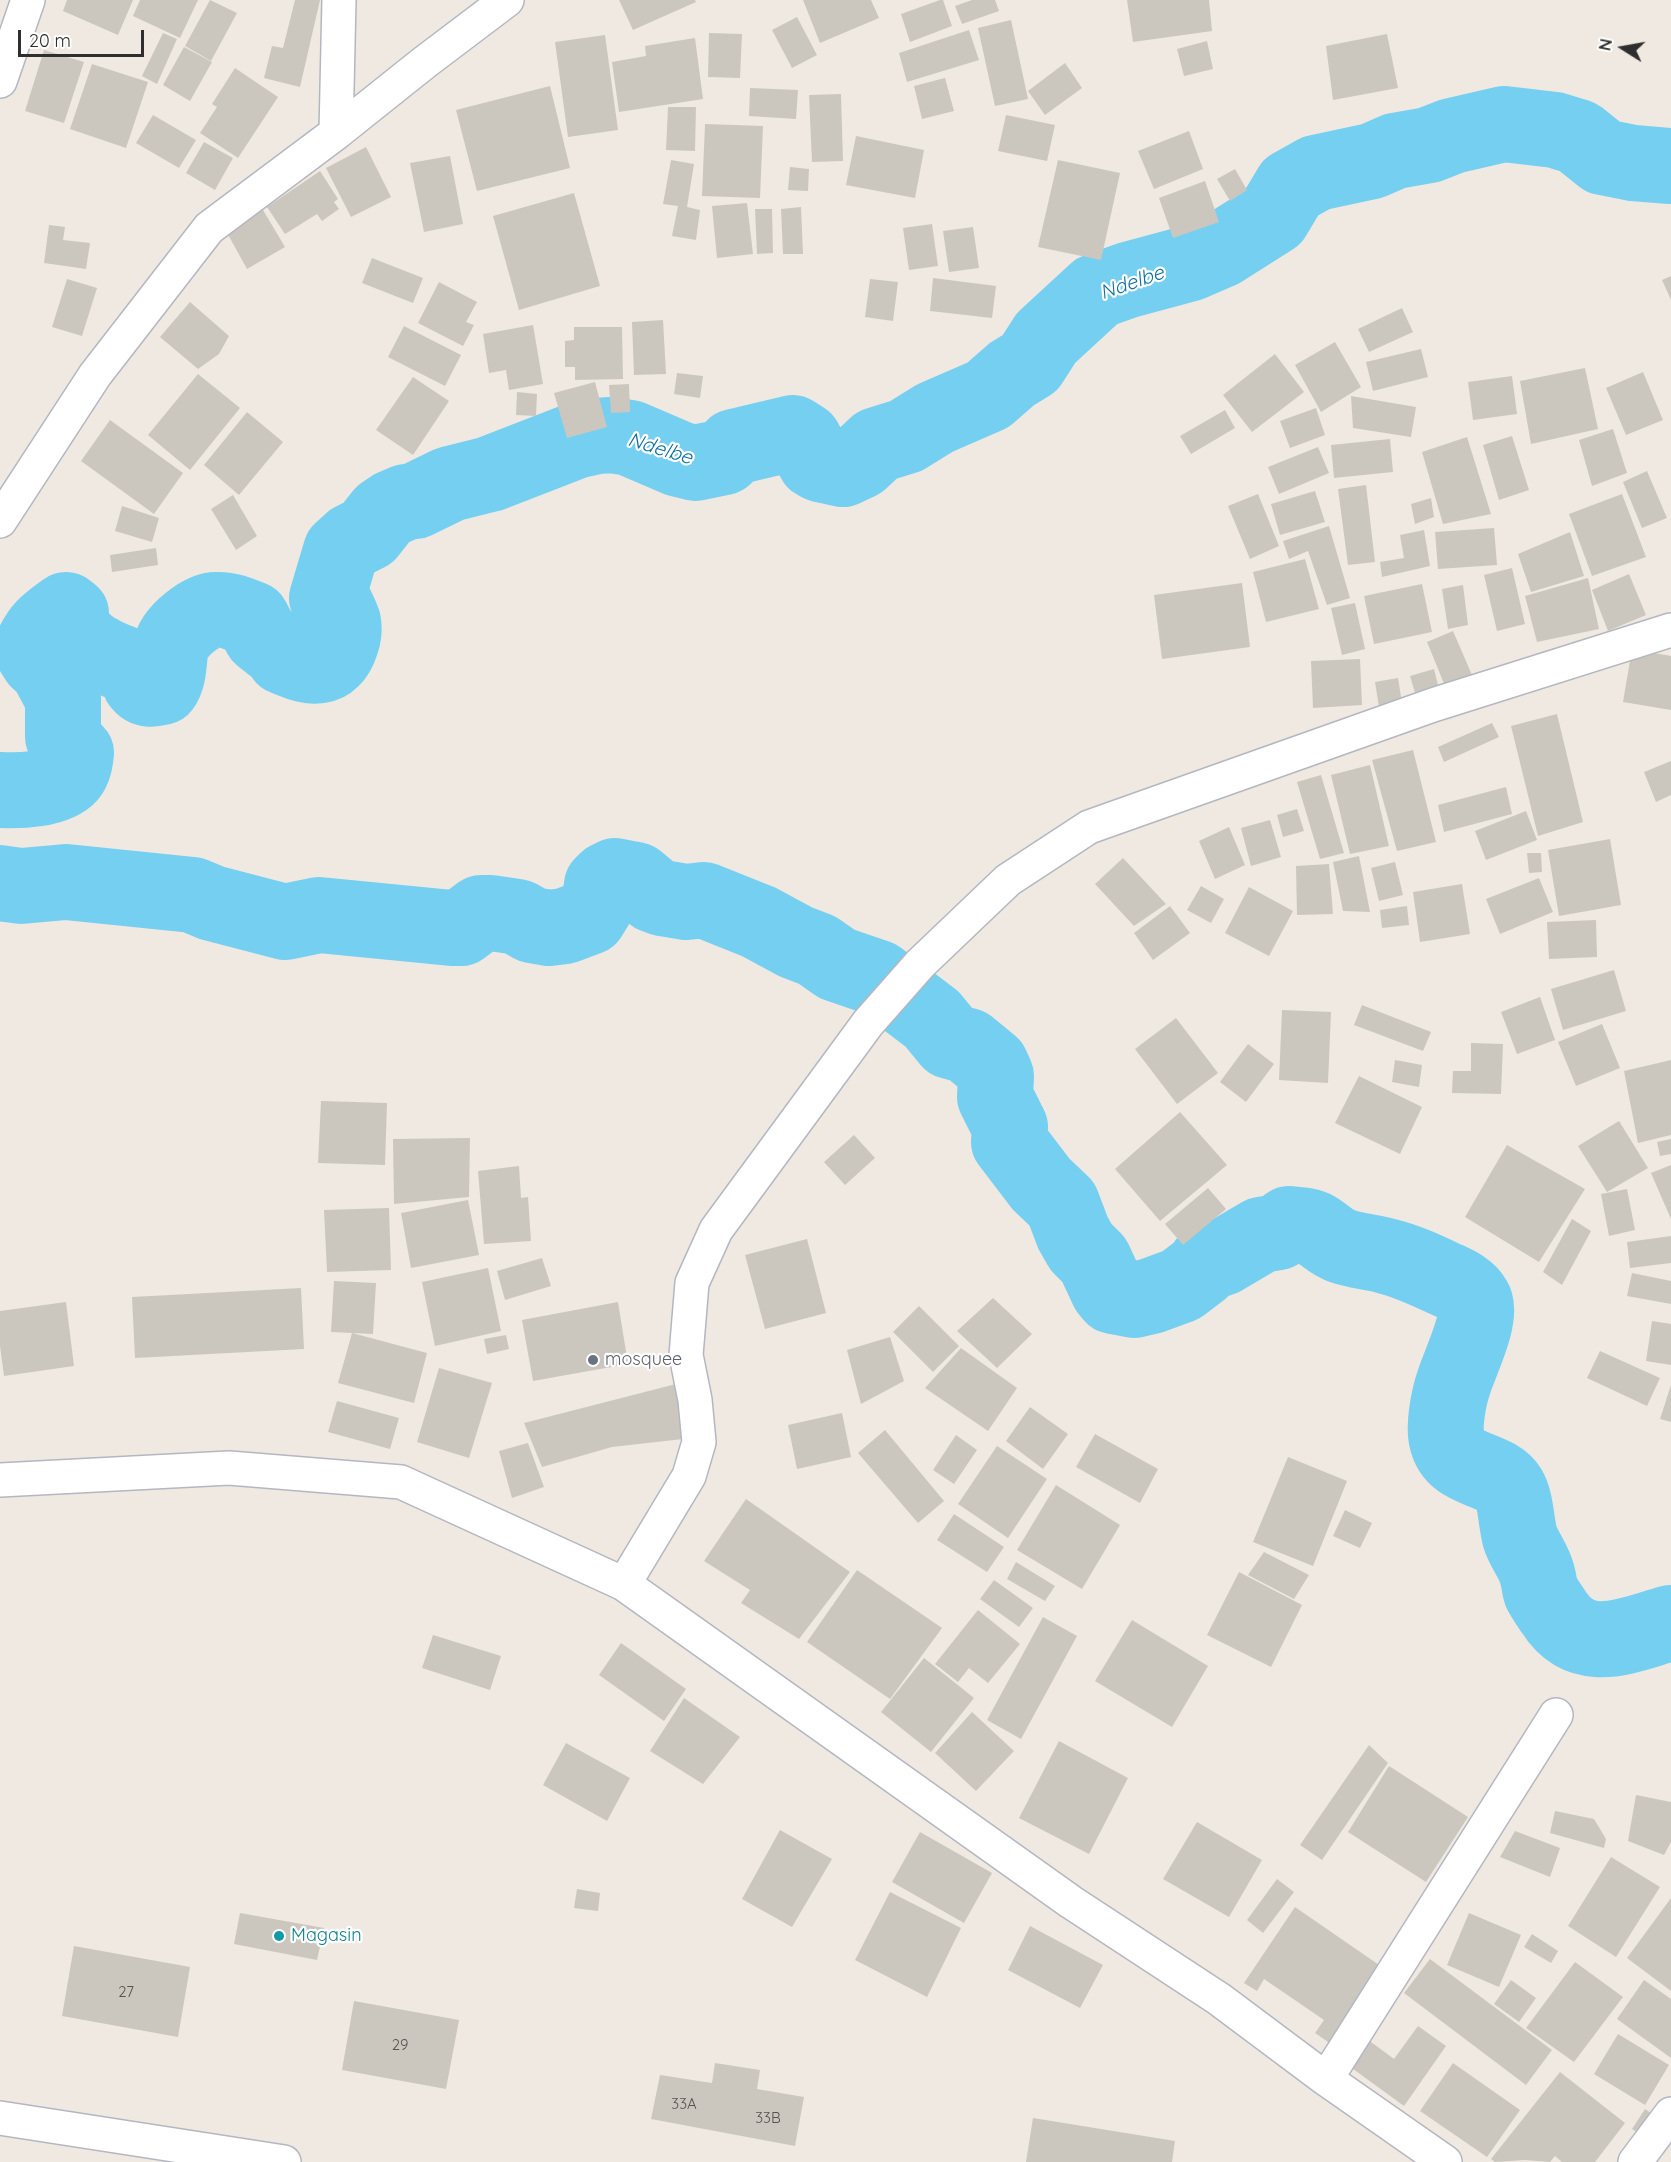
<!DOCTYPE html>
<style>
body{margin:0}
#map{position:relative;width:1671px;height:2162px;overflow:hidden;background:#efe9e1;font-family:Quicksand,sans-serif}
canvas{display:block}
.north{position:absolute;left:1593px;top:18px;width:60px;height:60px;-webkit-text-stroke:4px #fff;paint-order:stroke;rotate:281deg;font-size:16px;font-weight:700;line-height:24px;text-align:center;color:#2e2e2e}
.north::after{content:'';display:block;margin:auto;width:21px;height:27px;background:#2e2e2e;clip-path:polygon(50% 0,100% 100%,50% 72%,0 100%)}
.scale{position:absolute;left:18px;top:30px;width:126px;height:27px;box-sizing:border-box;border:3px solid #2e2e2e;border-top:0;padding-left:8px;font-size:18px;line-height:21px;white-space:nowrap;color:#2e2e2e;-webkit-text-stroke:4px #fff;paint-order:stroke}
</style>
<div id="map">
<canvas width="1671" height="2162"></canvas>
<div class="north">N</div>
<div class="scale">20 m</div>
</div>
<script>
const ctx = document.querySelector('canvas').getContext('2d');
ctx.lineJoin = 'round';
function trace(path, color, width, dash) { ctx.strokeStyle = color; ctx.lineWidth = width; ctx.lineCap = dash ? 'butt' : 'round'; ctx.setLineDash(dash || []); ctx.stroke(path); }
function fill(path, color) { ctx.fillStyle = color; ctx.fill(path, 'evenodd'); }
function label(font, color, halo, rows, align = 'center') {
  ctx.font = font + ' Quicksand,sans-serif'; ctx.lineWidth = 4.5; ctx.setLineDash([]); ctx.textBaseline = 'middle'; ctx.strokeStyle = halo; ctx.fillStyle = color; for (const [text, x, y, turn = 0] of rows) {
    ctx.save(); ctx.translate(x, y); ctx.rotate((+turn || 0) * Math.PI / 180); ctx.textAlign = isNaN(turn) ? turn : align; if (halo) ctx.strokeText(text, 0, 0); ctx.fillText(text, 0, 0); ctx.restore();
  }
}
trace(new Path2D(`
 M0,790C19,791 55,790 69,775C74,769 75,761 76,753L65,742L63,737V698L47,668L38,660L31,649C40,628 48,623 66,610L71,614C71,647 112,659 137,669L140,673V683C146,691 153,689 162,687C170,676 168,660 171,647C174,632 201,610 216,610C228,609 241,615 252,619L261,636L280,651L284,657C296,661 308,668 321,665C337,663 346,636 343,622C341,616 338,610 335,604L331,603L327,598L341,551L352,541L368,533L383,514L392,508L406,502L415,501L450,484L490,474L575,441L597,436L611,435L630,438L679,459L695,463L724,457L734,447L793,433L804,440L815,461L820,464L843,469L860,461L877,445L906,436L935,418L988,395L1012,374L1030,363L1046,338L1097,291L1128,280L1191,263L1221,250L1273,217L1291,187L1316,173L1372,161L1395,151L1429,145L1452,136L1504,124L1555,130L1578,137L1603,157L1633,163L1671,166
 M0,883L21,886L66,882L193,895L212,903L285,922L319,915L452,928H461L481,913H491L518,917L532,925L549,928L565,926L589,917L600,899L602,885L607,880L615,876L636,880L654,895L662,898L686,902L704,900L759,922L796,942L817,950L837,964L878,978L932,1019L950,1041L968,1046L991,1065L996,1076L995,1097L1010,1127L1009,1142L1041,1184L1062,1204L1073,1233L1081,1247L1094,1260L1108,1290L1113,1296L1134,1300L1151,1296L1181,1285L1202,1269L1205,1264L1222,1258L1261,1235L1278,1232L1289,1224C1297,1225 1308,1225 1315,1229C1324,1234 1332,1243 1342,1246C1356,1251 1372,1252 1386,1256C1407,1261 1426,1270 1445,1279C1456,1284 1468,1289 1474,1300C1484,1315 1459,1365 1454,1382C1449,1396 1443,1426 1447,1440C1455,1473 1495,1466 1509,1489C1516,1501 1516,1522 1520,1537C1524,1550 1534,1561 1537,1574C1539,1579 1539,1586 1541,1592C1544,1598 1549,1605 1553,1611C1583,1658 1627,1635 1671,1623`), '#75cff0', 76);
fill(new Path2D(`
 M67,0H133L118,35L63,11Z
 M140,0H198L180,38L133,16Z
 M210,0L237,13L211,61L185,46Z
 M295,0H320L300,87L264,78L272,46L283,48Z
 M619,0H695L696,2L633,30Z
 M803,0H871L879,18L820,43Z
 M940,0H943L952,26L910,42L901,14Z
 M972,0H995L999,11L962,24L955,6Z
 M1127,0H1209L1212,31L1133,42Z
 M797,17L817,55L792,68L772,30Z
 M1011,20L1028,99L995,106L978,28Z
 M969,30L979,60L907,82L899,53Z
 M163,33L177,39L157,84L142,76Z
 M709,33L742,34L740,78L708,77Z
 M1387,34L1398,88L1333,100L1326,46Z
 M605,35L618,130L568,137L555,42Z
 M695,38L703,99L619,112L612,62L646,56L645,46Z
 M1207,41L1213,69L1184,76L1177,49Z
 M184,47L212,62L190,101L163,85Z
 M44,50L84,62L64,123L25,111Z
 M1065,63L1082,88L1045,115L1028,91Z
 M92,64L148,82L126,148L70,129Z
 M235,68L278,97L238,158L200,133L217,107L212,104Z
 M945,78L954,111L922,119L914,86Z
 M550,86L570,168L477,191L456,110Z
 M750,88L798,90L796,119L749,116Z
 M841,94L843,161L812,162L809,95Z
 M668,107H696L695,151L666,150Z
 M153,115L196,140L179,168L136,143Z
 M1006,115L1055,125L1047,161L998,151Z
 M705,124L763,126L760,198L702,196Z
 M1189,131L1203,169L1154,189L1138,151Z
 M856,136L924,150L915,198L846,185Z
 M204,142L233,158L215,190L186,173Z
 M366,147L391,197L351,217L326,168Z
 M450,156L463,224L424,232L410,163Z
 M671,160L694,164L687,207L700,210L696,240L672,236L678,206L663,204Z
 M1058,160L1120,173L1101,260L1038,247Z
 M790,167L809,169L808,191L788,190Z
 M1235,169L1247,190L1230,201L1217,179Z
 M320,171L338,199L334,202L339,209L322,221L317,214L285,234L267,207Z
 M1205,181L1219,222L1173,238L1159,198Z
 M574,193L600,286L519,310L493,216Z
 M747,203L753,254L717,258L712,206Z
 M801,207L803,254H783L781,209Z
 M755,209H772L773,253L757,254Z
 M263,210L285,247L247,269L226,231Z
 M932,224L938,266L909,270L903,228Z
 M49,225L65,227L63,240L90,243L86,269L44,263Z
 M973,227L979,268L949,272L943,231Z
 M372,258L423,278L413,303L362,283Z
 M1671,276V300L1662,280Z
 M933,278L996,286L992,318L930,311Z
 M67,279L97,288L82,336L52,327Z
 M870,279L898,282L893,321L865,317Z
 M439,282L477,302L466,322L474,325L463,346L418,323Z
 M190,302L229,336L219,354L198,369L160,337Z
 M1402,308L1413,332L1369,352L1358,329Z
 M663,320L666,374L634,375L632,322Z
 M533,325L543,384L509,390L506,370L489,373L483,334Z
 M404,326L461,355L445,386L388,357Z
 M574,327H622L623,379L575,380V367H565V341L574,340Z
 M1335,342L1361,387L1321,412L1295,365Z
 M1421,349L1428,377L1373,391L1366,362Z
 M1275,354L1304,392L1252,432L1223,395Z
 M1585,368L1598,429L1531,444L1520,381Z
 M1643,372L1663,420L1626,435L1606,388Z
 M677,373L703,376L700,398L674,394Z
 M198,374L240,408L190,470L148,435Z
 M1512,376L1517,414L1473,420L1468,382Z
 M413,377L449,401L413,455L376,430Z
 M595,382L607,427L567,438L554,393Z
 M629,384L630,412L611,413L609,385Z
 M517,392L537,394L536,416L516,415Z
 M1351,396L1416,407L1411,437L1353,428Z
 M1316,408L1325,435L1290,448L1280,421Z
 M1225,410L1235,428L1191,454L1180,436Z
 M247,412L283,442L239,495L204,465Z
 M110,420L183,473L154,514L81,461Z
 M1613,429L1627,473L1592,486L1579,440Z
 M1512,436L1529,490L1499,500L1483,445Z
 M1467,437L1491,514L1443,524L1422,452Z
 M1390,439L1393,472L1334,478L1331,445Z
 M1318,447L1329,473L1279,494L1268,467Z
 M1647,471L1667,518L1642,528L1623,482Z
 M1366,485L1375,562L1348,565L1338,489Z
 M1315,491L1325,522L1280,535L1271,504Z
 M1258,494L1279,546L1250,559L1228,506Z
 M1622,494L1646,557L1592,576L1569,514Z
 M233,495L257,536L236,550L211,509Z
 M1431,498L1434,517L1415,524L1411,504Z
 M122,506L159,518L152,542L115,531Z
 M1329,526L1350,598L1327,605L1308,551L1289,559L1283,541Z
 M1494,528L1497,565L1438,569L1435,532Z
 M1424,530L1430,566L1382,577L1380,562L1404,558L1400,535Z
 M1570,532L1584,576L1531,592L1518,554Z
 M156,548L158,565L112,572L110,555Z
 M1305,559L1319,609L1266,622L1253,572Z
 M1512,568L1525,624L1497,631L1484,575Z
 M1629,574L1646,615L1608,631L1592,590Z
 M1588,578L1599,629L1537,642L1525,596Z
 M1242,583L1250,647L1162,659L1154,595Z
 M1422,584L1432,632L1374,644L1364,596Z
 M1463,585L1468,625L1448,629L1442,589Z
 M1355,603L1365,649L1342,655L1331,608Z
 M1453,631L1472,675L1445,686L1427,642Z
 M1632,649L1671,656V710L1623,702Z
 M1360,659L1362,705L1313,708L1311,661Z
 M1434,669L1439,689L1416,696L1410,676Z
 M1398,678L1402,703L1379,707L1375,682Z
 M1557,714L1583,822L1538,836L1511,726Z
 M1492,723L1499,737L1444,762L1438,747Z
 M1413,750L1436,842L1397,851L1372,760Z
 M1671,761V795L1656,802L1644,772Z
 M1370,765L1389,846L1350,854L1331,775Z
 M1321,775L1344,853L1320,859L1297,782Z
 M1506,787L1512,814L1444,832L1438,805Z
 M1297,809L1304,831L1283,837L1277,815Z
 M1526,811L1537,840L1486,860L1475,831Z
 M1270,820L1281,857L1251,866L1241,828Z
 M1229,827L1245,865L1215,879L1199,841Z
 M1610,839L1621,905L1559,916L1548,850Z
 M1527,853H1541L1542,872L1529,873Z
 M1359,856L1370,912L1343,911L1333,862Z
 M1123,858L1166,904L1134,926L1095,884Z
 M1395,862L1403,895L1379,901L1371,868Z
 M1329,864L1333,914L1297,915L1296,866Z
 M1539,878L1553,912L1500,934L1486,899Z
 M1462,884L1470,934L1420,942L1413,892Z
 M1201,886L1224,899L1211,923L1187,910Z
 M1249,887L1293,911L1269,956L1225,933Z
 M1170,906L1190,933L1153,960L1134,933Z
 M1407,906L1409,925L1382,928L1380,910Z
 M1596,920L1597,957L1549,959L1547,922Z
 M1614,970L1626,1011L1563,1030L1551,989Z
 M1540,997L1555,1040L1517,1054L1501,1012Z
 M1362,1005L1431,1032L1423,1051L1354,1025Z
 M1282,1010L1331,1012L1328,1083L1279,1080Z
 M1176,1018L1218,1073L1177,1104L1135,1049Z
 M1602,1024L1620,1068L1576,1086L1558,1042Z
 M1471,1043L1503,1044L1501,1094L1452,1093L1453,1071H1471Z
 M1248,1044L1274,1064L1246,1102L1220,1082Z
 M1395,1060L1422,1065L1419,1087L1392,1082Z
 M1671,1060V1135L1638,1143L1624,1071Z
 M1359,1076L1422,1107L1400,1154L1335,1123Z
 M321,1101L387,1103L385,1165L318,1163Z
 M1180,1112L1227,1165L1160,1221L1115,1169Z
 M1619,1121L1648,1168L1607,1192L1578,1146Z
 M854,1135L875,1158L845,1185L824,1162Z
 M470,1138L469,1197L394,1204L393,1139Z
 M1671,1139V1154L1660,1156L1657,1142Z
 M1507,1145L1585,1189L1539,1262L1465,1217Z
 M1671,1165V1219L1651,1173Z
 M519,1166L521,1198L528,1197L531,1241L484,1244L478,1171Z
 M1208,1188L1226,1209L1183,1245L1165,1224Z
 M1627,1189L1635,1230L1609,1236L1601,1194Z
 M468,1200L479,1255L411,1268L401,1213Z
 M389,1208L391,1270L327,1272L324,1210Z
 M1572,1219L1591,1231L1562,1285L1543,1272Z
 M1671,1236V1263L1630,1268L1627,1242Z
 M807,1239L826,1313L765,1329L745,1255Z
 M542,1258L551,1286L505,1300L497,1271Z
 M488,1268L501,1331L435,1346L422,1282Z
 M1632,1273L1671,1281V1304L1627,1296Z
 M334,1281L376,1283L373,1334L331,1332Z
 M301,1288L304,1349L135,1358L132,1297Z
 M993,1298L1032,1334L997,1368L957,1331Z
 M66,1302L74,1366L4,1376L0,1346V1311Z
 M618,1302L628,1364L533,1381L522,1320Z
 M919,1306L959,1346L933,1372L893,1332Z
 M1652,1321L1671,1324V1365L1646,1361Z
 M352,1333L427,1353L414,1403L338,1383Z
 M506,1335L509,1349L487,1354L484,1339Z
 M890,1337L904,1381L861,1404L847,1350Z
 M961,1348L1017,1388L988,1431L925,1388Z
 M1600,1351L1660,1378L1647,1406L1587,1378Z
 M439,1368L492,1383L469,1458L417,1442Z
 M676,1384L687,1411L683,1439L612,1447L542,1467L524,1423Z
 M1671,1385V1422L1660,1419Z
 M337,1401L399,1418L390,1449L328,1432Z
 M1030,1407L1068,1434L1043,1469L1006,1441Z
 M842,1413L851,1457L797,1469L788,1425Z
 M885,1430L944,1501L918,1523L858,1453Z
 M1095,1434L1158,1469L1140,1503L1076,1467Z
 M956,1435L977,1450L954,1484L933,1470Z
 M528,1443L544,1487L512,1498L499,1451Z
 M997,1446L1047,1479L1008,1538L958,1504Z
 M1288,1457L1347,1481L1313,1566L1253,1542Z
 M1056,1485L1120,1525L1082,1589L1017,1550Z
 M746,1499L850,1572L799,1639L741,1603L750,1590L704,1561Z
 M1345,1510L1372,1523L1360,1548L1333,1536Z
 M954,1514L1004,1547L987,1572L937,1540Z
 M1264,1552L1309,1575L1294,1599L1248,1575Z
 M1016,1562L1055,1586L1045,1601L1007,1579Z
 M857,1570L942,1628L890,1699L807,1642Z
 M1239,1572L1302,1605L1271,1667L1207,1635Z
 M994,1580L1033,1608L1019,1627L980,1599Z
 M978,1610L1020,1644L988,1683L969,1668L958,1682L935,1664Z
 M1043,1617L1077,1636L1021,1739L987,1720Z
 M1132,1620L1208,1666L1172,1727L1095,1681Z
 M433,1635L501,1656L490,1690L422,1668Z
 M621,1643L686,1689L664,1721L599,1675Z
 M924,1658L974,1698L931,1752L881,1712Z
 M684,1698L740,1737L703,1784L650,1751Z
 M972,1712L1014,1751L976,1791L935,1753Z
 M1059,1741L1128,1778L1089,1854L1019,1818Z
 M566,1743L630,1778L607,1821L543,1785Z
 M1369,1745L1388,1763L1322,1860L1300,1845Z
 M1389,1766L1468,1817L1426,1882L1348,1832Z
 M1636,1795L1671,1802V1842L1664,1855L1628,1841Z
 M1555,1811L1594,1819L1606,1839L1604,1848L1550,1833Z
 M1197,1822L1262,1860L1229,1917L1163,1879Z
 M780,1830L832,1859L792,1927L742,1899Z
 M1515,1831L1560,1848L1550,1877L1500,1857Z
 M920,1832L992,1873L964,1923L892,1882Z
 M1611,1857L1660,1887L1616,1957L1568,1926Z
 M1277,1879L1294,1892L1263,1933L1247,1920Z
 M577,1889L600,1893L598,1911L574,1908Z
 M890,1892L961,1928L927,1997L855,1960Z
 M1671,1898V1991L1627,1958Z
 M1295,1907L1382,1967L1331,2044L1315,2033L1324,2020L1264,1979L1257,1991L1244,1983Z
 M240,1913L324,1928L317,1960L234,1944Z
 M1469,1913L1521,1935L1499,1987L1447,1965Z
 M1030,1926L1103,1965L1080,2008L1008,1970Z
 M1532,1934L1558,1951L1551,1963L1524,1947Z
 M74,1946L190,1967L178,2037L62,2016Z
 M1430,1959L1552,2050L1526,2085L1404,1993Z
 M1575,1962L1623,1997L1574,2062L1526,2028Z
 M1511,1980L1536,1998L1519,2022L1494,2004Z
 M1644,1980L1671,1999V2058L1617,2019Z
 M354,2001L459,2020L446,2089L342,2070Z
 M1418,2026L1446,2046L1404,2106L1349,2066L1367,2039L1394,2059Z
 M1618,2034L1669,2065L1645,2105L1594,2074Z
 M715,2063L760,2070L757,2089L804,2097L795,2146L651,2119L660,2075L712,2083Z
 M1453,2063L1520,2110L1487,2157L1420,2111Z
 M1560,2072L1625,2123L1595,2162H1562L1555,2156L1550,2162L1525,2160L1495,2162L1491,2159Z
 M1645,2109L1660,2119L1648,2139L1632,2129Z
 M1033,2118L1175,2141L1172,2162H1026Z`), '#cbc7bf');
const minor = new Path2D(`
 M0,81L28,0
 M336,133L339,0
 M0,521L95,375L209,228L336,133L425,62L507,0
 M0,1480L229,1468L401,1482L624,1584L1071,1902L1219,1999L1326,2079L1445,2162
 M624,1584L689,1476L699,1442L695,1400L686,1355L692,1283L716,1230L868,1023L920,964L1008,880L1089,827L1433,705L1671,630
 M1326,2079L1556,1715
 M0,2118L284,2162
 M1635,2162L1671,2114`);
trace(minor, '#b4b7c1', 36);
trace(minor, '#fff', 33);
for (const [x, y, r, color] of [
 [593,1360,6,"#6b7280"],
 [279,1936,6,"#0f9aa8"]
]) { const dot = new Path2D(); dot.arc(x, y, r, 0, 2 * Math.PI); ctx.fillStyle = color; ctx.fill(dot); trace(dot, '#fff', 2); }
label('15px', '#555452', null, [
 ["27",126,1992],
 ["29",400,2045],
 ["33A",684,2104],
 ["33B",768,2118]
]);
label('18px', '#5b616d', '#fff', [
 ["mosquee",605,1360]
], 'left');
label('18px', '#0d838f', '#fff', [
 ["Magasin",291,1936]
], 'left');
label('italic 20px', '#0d6fa3', '#fff', [
 ["Ndelbe",1132,283,-19],
 ["Ndelbe",660,449,17]
]);
</script>
